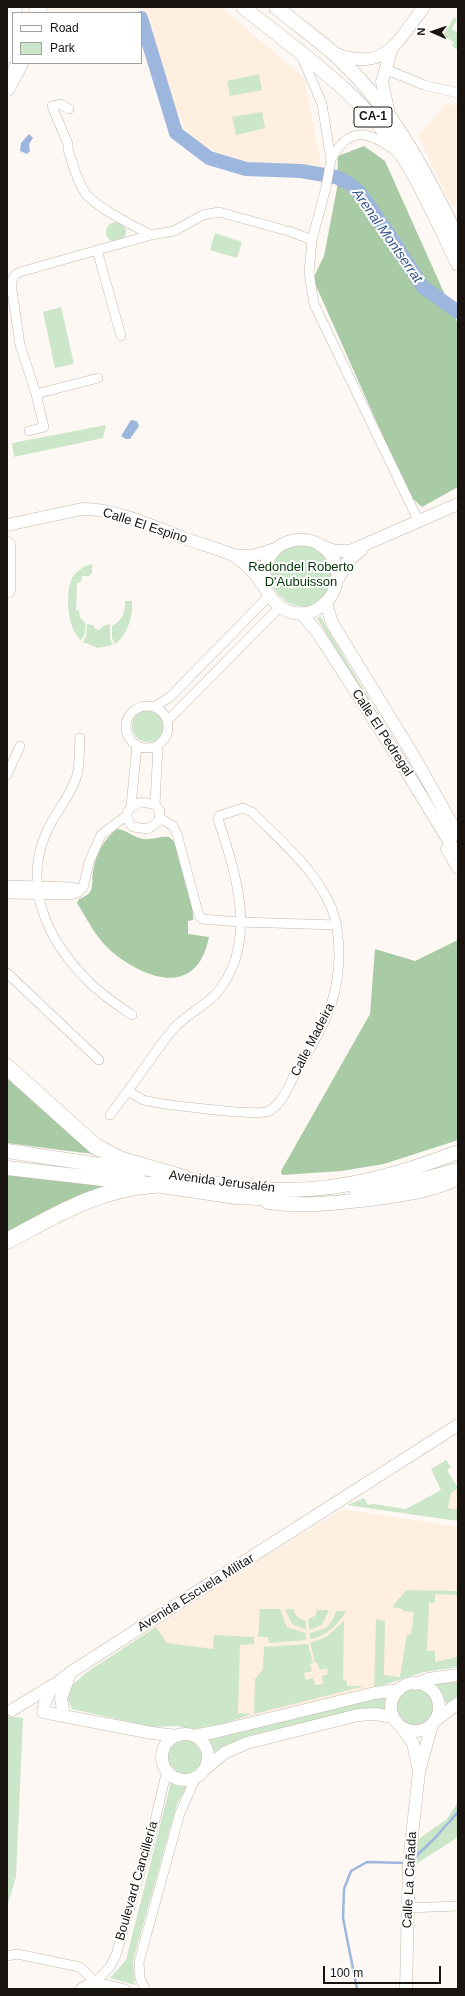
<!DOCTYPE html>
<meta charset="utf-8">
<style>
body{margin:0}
#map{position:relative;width:465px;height:1996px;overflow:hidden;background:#fdf8f3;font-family:Helvetica,sans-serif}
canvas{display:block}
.frame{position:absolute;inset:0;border:8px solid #191410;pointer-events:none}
.legend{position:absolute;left:12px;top:12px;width:130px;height:52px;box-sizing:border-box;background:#fff;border:1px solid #a3a19f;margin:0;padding:5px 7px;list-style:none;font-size:12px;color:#191410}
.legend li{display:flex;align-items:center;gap:8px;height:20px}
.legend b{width:20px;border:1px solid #a3a19f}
.north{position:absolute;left:413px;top:12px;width:40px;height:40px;-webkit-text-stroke:3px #fff;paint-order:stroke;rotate:272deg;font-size:11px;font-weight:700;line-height:16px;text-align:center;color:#191410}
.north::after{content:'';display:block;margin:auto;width:14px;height:18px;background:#191410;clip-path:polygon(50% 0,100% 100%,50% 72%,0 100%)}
.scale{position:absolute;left:323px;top:1966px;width:118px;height:18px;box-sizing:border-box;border:2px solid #191410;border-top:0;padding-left:5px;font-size:12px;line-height:14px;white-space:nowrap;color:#191410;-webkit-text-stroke:3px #fff;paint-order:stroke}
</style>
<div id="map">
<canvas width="465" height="1996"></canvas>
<div class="frame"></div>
<ul class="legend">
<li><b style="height:5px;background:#fff"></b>Road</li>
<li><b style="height:11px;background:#cce6ca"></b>Park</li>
</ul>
<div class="north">N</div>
<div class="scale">100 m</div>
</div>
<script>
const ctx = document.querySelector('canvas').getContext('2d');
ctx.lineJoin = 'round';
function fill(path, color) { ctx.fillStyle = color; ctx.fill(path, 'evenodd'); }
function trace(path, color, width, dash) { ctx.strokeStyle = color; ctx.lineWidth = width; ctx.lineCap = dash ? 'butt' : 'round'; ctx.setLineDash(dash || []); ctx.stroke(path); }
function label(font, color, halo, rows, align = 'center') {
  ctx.font = font + ' Helvetica,sans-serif'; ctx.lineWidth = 4; ctx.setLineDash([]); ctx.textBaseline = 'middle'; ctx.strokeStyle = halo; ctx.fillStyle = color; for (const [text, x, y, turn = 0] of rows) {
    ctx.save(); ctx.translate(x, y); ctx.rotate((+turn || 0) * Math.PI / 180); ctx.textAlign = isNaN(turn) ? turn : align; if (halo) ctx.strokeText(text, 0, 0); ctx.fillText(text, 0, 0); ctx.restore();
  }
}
fill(new Path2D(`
 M140,7H221L304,78L322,169L230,160L191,139L173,103L153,35Z
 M446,104L458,106V197L453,208L418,136Z
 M458,1488V1510L448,1509L451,1493Z
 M343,1509L458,1527V1667L424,1672L339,1699L200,1732L177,1726L152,1727L72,1709L68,1699L87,1672L224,1582Z`), '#feefe0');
fill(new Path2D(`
 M454,17L457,19L452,29L458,33V50L452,46L454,42L443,36Z
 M259,74L262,90L230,96L227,81Z
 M262,112L265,128L236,135L232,117Z
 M106 232a10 10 0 1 1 20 0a10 10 0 1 1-20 0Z
 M215,233L242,242L237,258L210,250Z
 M61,307L74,364L55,368L43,312Z
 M106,425L103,438L14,457L12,443Z
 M290,545H314L331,563C331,570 332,578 331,585C330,588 327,592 325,595C303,627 253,587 275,557C279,552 285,549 290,545Z
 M92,564V573L89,576H82L81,582L77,583L76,610H79L80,618L86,624L84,636L81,640C67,629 65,593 72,578C76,571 84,566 92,564Z
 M125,601H132C133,617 128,634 115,644L112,638V626C122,621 126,611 125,601Z
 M320,616L458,850L397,756L317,618Z
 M87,624L93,625L95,629L99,630L103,626L110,624V638L113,645L98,648L83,642L86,636Z
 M132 726a16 16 0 1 1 32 0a16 16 0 1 1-32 0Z
 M446,1460L451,1467L447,1470L458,1488L451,1493L448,1508L458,1510V1521L347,1505L364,1498L368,1505L373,1504L406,1509L441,1490L431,1469Z
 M406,1590L458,1591V1595L435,1594V1603H429L427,1651H435V1662L458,1657V1667L424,1672L374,1688L376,1619L385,1621L384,1675L400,1677L407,1634H411L414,1612L403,1611L402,1609L392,1607Z
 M260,1609H280L287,1627L305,1633L306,1640L269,1643L268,1637H258Z
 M285,1609H293L297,1617L306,1621V1630L292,1624Z
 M317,1610H329L322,1625L309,1630L308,1619L315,1616Z
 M336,1611H346C339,1624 326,1637 310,1639V1633C326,1629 331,1627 336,1611Z
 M344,1621L343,1680L347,1681V1686H365L254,1714L255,1679L263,1669L264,1647L308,1644L313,1663L310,1664L312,1671L304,1673L306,1680L313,1678L315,1685L323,1684L322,1676L328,1674L327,1668L320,1670L317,1662L315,1663L310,1643L326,1637Z
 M156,1627L167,1643L213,1649L214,1635L254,1637V1644L240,1645L238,1713L252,1714L200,1732L177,1726L152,1727L72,1709L68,1699L71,1686L87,1672Z
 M458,1680V1697L446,1703L435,1684Z
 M394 1708a21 21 0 1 1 42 0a21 21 0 1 1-42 0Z
 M390,1696L389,1711L322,1720L273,1730L248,1736L214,1752L206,1737Z
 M7,1716L23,1718L16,1877L7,1907Z
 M165 1757a19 19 0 1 1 38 0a19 19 0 1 1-38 0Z
 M171,1782L187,1786L177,1804L133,1961L135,1985L110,1978L126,1960Z
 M458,1802V1835L455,1839L413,1866L417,1840L447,1819Z`), '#cce6ca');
fill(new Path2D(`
 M364,146L385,161L458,324V487L422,507L409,495L313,279L324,256L337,188L338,156Z
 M117,829C126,829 134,838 144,839C152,840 161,836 169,837L176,843C183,867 194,894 193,920L188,921V934L209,937C197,998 146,980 111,951C96,938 87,919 77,903L79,899C83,897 89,895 91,890C93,885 92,877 93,871C96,854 103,840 117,829Z
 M458,940V1140L384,1164L341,1171L282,1175L281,1171L370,1014L375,949L415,961Z
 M7,1072L100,1155L7,1143Z
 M7,1174L111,1186L7,1236Z`), '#a8caa5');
fill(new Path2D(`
 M29,134L33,138L29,144L30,151L27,154L20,151L21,143Z
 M131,420L137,421L139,426L130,439H126L121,436Z`), '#9db6dd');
trace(new Path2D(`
 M414,1858L434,1839L458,1812
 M357,1989L343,1918L344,1889L351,1871L367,1862L405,1863`), '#9db6dd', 2.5);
trace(new Path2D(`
 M141,18L176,133L209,158L246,169L301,171L336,177L350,184L360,193L388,233L423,287L458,312`), '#9db6dd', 14);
const street = new Path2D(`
 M301,55L322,104L331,160L326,187L312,240L309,272L314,304L419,522
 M385,69L424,85L458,93
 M331,160C348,126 368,130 395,151
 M289,231L312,240
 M151,235L174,231L203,215L219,212L284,230
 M97,250L121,336
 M36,394L98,378
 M29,431L44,427L36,394L20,345L11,283L15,275L20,272L151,235C134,226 94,207 84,191C76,179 73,163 68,150V144L52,106L60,104L69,109
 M126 727a21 21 0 1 1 42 0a21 21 0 1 1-42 0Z
 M154,707L170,697L269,596
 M167,721L280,607
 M80,738C79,750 80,763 77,775C72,795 55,812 47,831C22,886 47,939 86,979C99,993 116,1004 132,1015
 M7,775L20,746
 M143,802L155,805L160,811L159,821L148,829L133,827C121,815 128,805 143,802Z
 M155,805L158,745
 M131,806L137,745
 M243,808L252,812C281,841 316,870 332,909C338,925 339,940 339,957C338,1006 319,1034 295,1074C289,1086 281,1105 269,1111C258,1117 159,1104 143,1100L128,1091C143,1070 158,1047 175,1027C186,1015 203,1007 215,995C260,944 236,874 218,819L219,816Z
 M160,818L173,826L177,834L199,916L202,919L240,922L337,925
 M7,885L72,887L79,889
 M83,888L89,862L101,835L127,815
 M7,894L70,895L79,892
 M7,973L99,1060
 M110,1115L128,1091
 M407,1908L458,1906
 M7,1956L17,1954L80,1967L91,1978L93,1984L110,1967L116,1955L153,1829L167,1770
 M80,1989C89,1978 113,1986 125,1989
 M145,1989L140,1978L139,1962L180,1813L196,1777`);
const secondary = new Path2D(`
 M334,53C385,73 396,43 424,7
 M389,114L382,82L392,48
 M7,525L82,509C114,508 154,527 184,538C200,544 217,548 233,555C238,558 243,562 247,566C264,580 268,604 290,612C314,620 340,597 337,572C330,524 257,530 265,586
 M322,546L335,551H350L458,504
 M234,556H252L275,549
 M337,581L347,562L362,549
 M326,603L332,623L416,760L458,835
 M301,613L318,633L397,756L458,856
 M447,849L458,868
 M391 1707a24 24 0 1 1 48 0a24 24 0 1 1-48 0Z
 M415,1684L428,1679L458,1675
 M12,1710L53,1685
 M64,1716L61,1698L70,1674
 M436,1720L458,1703
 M402,1728L413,1743L418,1767
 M162 1757a23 23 0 1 1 46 0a23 23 0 1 1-46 0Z
 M177,1736L152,1733L43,1712C46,1692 55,1684 71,1672L458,1425
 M194,1736L219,1731L375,1693L399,1690
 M205,1769L224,1753L247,1743L358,1715L376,1714L393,1717
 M406,1989L409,1863L419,1772L432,1724`);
const primary = new Path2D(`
 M243,7C300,53 364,96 404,158C425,191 441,229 458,264
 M276,7C294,22 313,36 331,51C389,102 425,171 458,239
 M7,1151L140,1171
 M7,1168L155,1185L236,1197L279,1199
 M172,1177C210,1183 248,1190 287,1190C346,1190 403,1173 458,1152
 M357,1192L424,1179L458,1170
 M268,1202C303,1207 336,1203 370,1199C398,1195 425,1192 451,1181`);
const highway = new Path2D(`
 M37,13L39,7
 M7,35L14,7
 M7,55L13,40
 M7,88L20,63
 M7,545V590
 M7,1067L95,1146L122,1160L184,1178
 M7,1241C56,1215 99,1188 155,1185`);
trace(street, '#c5b8ac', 10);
trace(secondary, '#c5b8ac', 13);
trace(primary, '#c5b8ac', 15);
trace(highway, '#c5b8ac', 17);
trace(street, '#fff', 9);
trace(secondary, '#fff', 12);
trace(primary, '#fff', 14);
trace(highway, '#fff', 16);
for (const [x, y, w] of [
 [373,117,38]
]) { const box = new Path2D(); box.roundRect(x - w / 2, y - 10, w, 20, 3); ctx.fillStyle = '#fff'; ctx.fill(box); trace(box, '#191410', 1); }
label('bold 12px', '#191410', null, [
 ["CA-1",373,117]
]);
label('13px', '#191410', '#fff', [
 ["Calle El Espino",145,526,18],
 ["Calle El Pedregal",382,733,57],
 ["Calle Madeira",313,1040,-63],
 ["Avenida Jerusalén",222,1182,7],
 ["Avenida Escuela Militar",196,1593,-32],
 ["Calle La Cañada",410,1880,-87],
 ["Boulevard Cancillería",137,1881,-74]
]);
label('13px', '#033504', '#fff', [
 ["Redondel Roberto",301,567],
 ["D'Aubuisson",301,582]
]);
label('italic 14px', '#37578a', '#fff', [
 ["Arenal Montserrat",387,236,55]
]);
</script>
